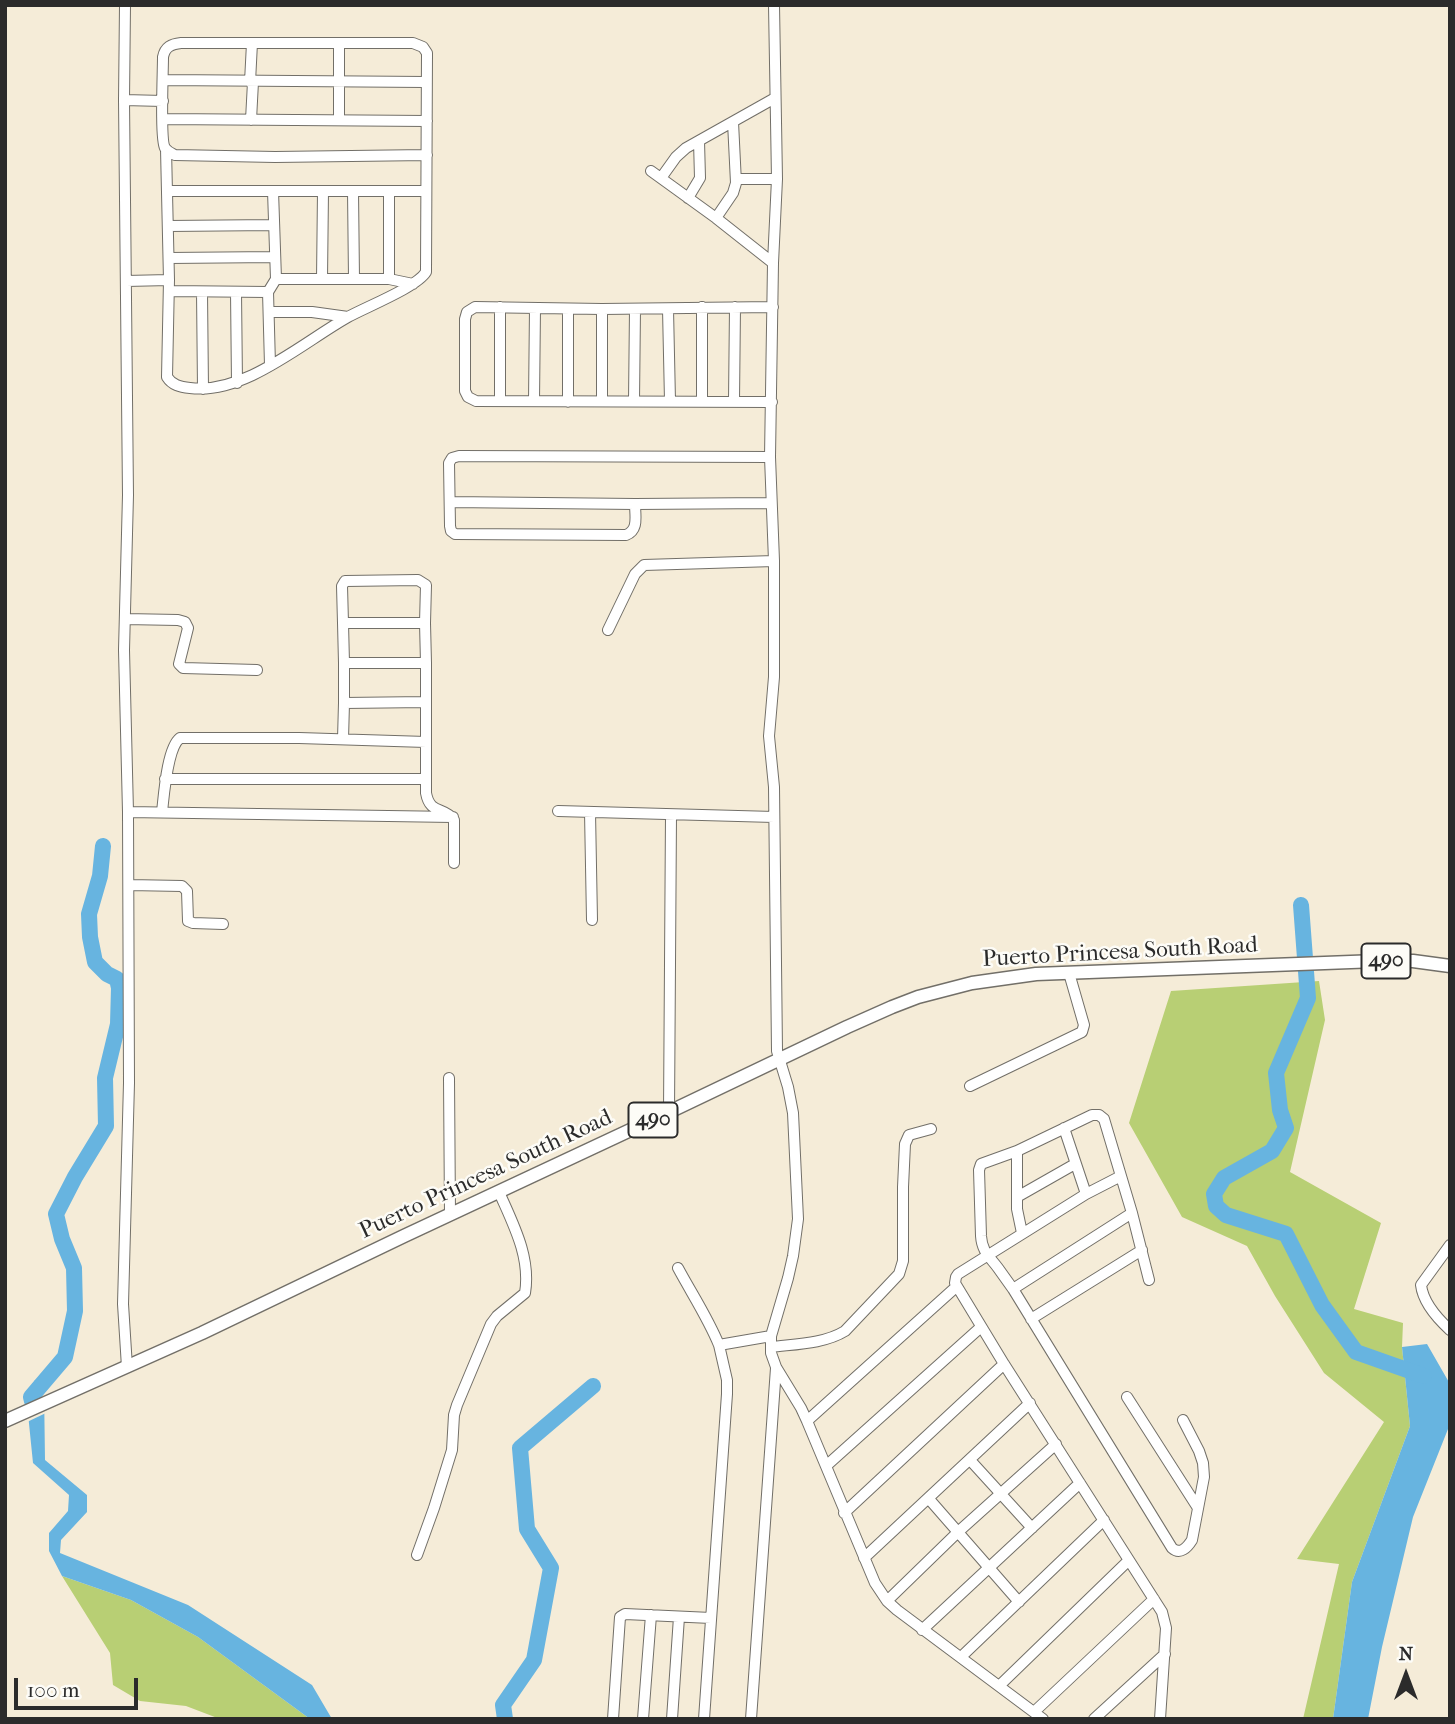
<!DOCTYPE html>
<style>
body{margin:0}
#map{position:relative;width:1455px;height:1724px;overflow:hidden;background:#f5ecd8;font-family:"IM FELL French Canon",serif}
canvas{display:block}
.frame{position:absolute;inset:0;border:7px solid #2b2b2b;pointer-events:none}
.north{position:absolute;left:1371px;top:1640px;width:70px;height:70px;-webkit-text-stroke:5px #fdfcf7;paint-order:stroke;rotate:0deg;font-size:19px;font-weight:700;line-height:28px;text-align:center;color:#2b2b2b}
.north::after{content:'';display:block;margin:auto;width:24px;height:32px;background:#2b2b2b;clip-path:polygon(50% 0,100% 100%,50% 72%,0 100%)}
.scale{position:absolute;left:14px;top:1678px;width:124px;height:32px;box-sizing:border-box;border:4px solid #2b2b2b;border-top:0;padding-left:9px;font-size:21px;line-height:24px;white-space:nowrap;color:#2b2b2b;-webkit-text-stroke:5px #fdfcf7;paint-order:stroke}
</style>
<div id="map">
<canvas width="1455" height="1724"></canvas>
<div class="frame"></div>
<div class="north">N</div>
<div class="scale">100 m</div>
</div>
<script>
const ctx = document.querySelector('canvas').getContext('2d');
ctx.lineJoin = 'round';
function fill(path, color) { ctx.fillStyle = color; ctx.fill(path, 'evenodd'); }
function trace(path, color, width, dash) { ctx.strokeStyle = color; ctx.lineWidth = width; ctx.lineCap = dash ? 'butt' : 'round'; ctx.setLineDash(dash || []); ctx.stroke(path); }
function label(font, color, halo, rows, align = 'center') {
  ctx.font = font + ' "IM FELL French Canon",serif'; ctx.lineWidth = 5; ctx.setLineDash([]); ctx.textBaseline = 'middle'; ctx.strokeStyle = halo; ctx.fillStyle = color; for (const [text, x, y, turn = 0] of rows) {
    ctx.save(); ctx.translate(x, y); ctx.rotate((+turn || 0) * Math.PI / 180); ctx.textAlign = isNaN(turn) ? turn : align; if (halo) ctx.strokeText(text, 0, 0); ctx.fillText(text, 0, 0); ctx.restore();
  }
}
fill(new Path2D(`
 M1319,981L1325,1020L1290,1172L1381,1223L1354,1309L1403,1323L1402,1347L1410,1426L1352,1582L1333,1719H1303L1339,1564L1297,1559L1384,1422L1324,1373L1275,1296L1247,1246L1182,1217L1129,1123L1171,991Z
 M62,1576L131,1600L198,1637L310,1719H220L186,1706L140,1701L113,1685L110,1653Z`), '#b8cf74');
fill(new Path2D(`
 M1427,1344L1450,1384V1424L1413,1517L1382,1647L1368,1719H1333L1352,1582L1410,1426L1402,1347Z
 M35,1380L44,1388L45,1460L87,1495V1512L61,1540L60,1553L188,1605L312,1685L332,1719H310L198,1637L131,1600L62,1576L49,1551V1533L68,1511L69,1495L33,1463L26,1394Z`), '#67b4e0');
fill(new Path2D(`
 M47,1390L48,1412L27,1422L24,1417L23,1402Z`), '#f5ecd8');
trace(new Path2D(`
 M1301,905L1308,998L1276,1073L1280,1110L1286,1128L1272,1151L1224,1178L1214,1194L1216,1206L1226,1215L1286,1234L1322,1305L1356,1352L1424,1376
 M32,1401L31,1397L65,1357L75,1311L74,1268L62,1239L56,1214L75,1177L106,1126L105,1078L118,1024L119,988L117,979L107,974L95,962L90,937L89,914L100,876L103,846
 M505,1719L503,1705L534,1660L551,1568L527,1529L520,1448L593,1386`), '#67b4e0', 16);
const minor = new Path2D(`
 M125,5L124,100L128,495L124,650L128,812L129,1083L123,1304L127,1367
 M339,44V120
 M163,80L426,82
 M250,82L252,43
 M124,100L163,101
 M163,119L427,121
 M251,120L253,82
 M166,149L169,280
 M651,171L716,218L773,263
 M661,178L676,157L686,148L775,98
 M737,179H777
 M167,191H389
 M273,191L276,279
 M353,191L354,279
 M688,198L700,178L699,141
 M716,218L733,193L736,183L733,122
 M168,226L274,225
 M169,258L275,257
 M322,279L323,191
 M389,279V191H426
 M126,281L169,280L167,377C172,385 180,387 190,388C244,395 302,343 348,317C366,307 417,287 426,272L427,53L423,47L413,43H181C171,44 165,47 163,57C163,71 160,140 165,148C168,152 171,153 175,155L275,157L427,155
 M169,291L268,292L276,279H389L413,284
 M202,292L203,389
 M236,292L237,383
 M268,292L270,365
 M702,307V401
 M668,309L670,401
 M269,312H312L348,317
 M500,401V307
 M534,401L535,308
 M602,401V309
 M634,401L635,309
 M734,401L735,307
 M568,402V309
 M772,402L476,401L468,397L465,391V319L467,312L475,307L602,309L773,307
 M450,502L635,504L771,503
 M635,504C635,516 639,530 626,535L455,534L451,531L450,526L449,463L452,458L459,456L770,457
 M125,619L178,620L185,622L188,628L179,664L183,668L257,670
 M343,623L342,586L345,581L418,580L426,585L425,623
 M608,630L635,574L644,565L774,561
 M344,663L343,623H425L426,663
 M344,703V663H426V702
 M343,739L344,703L426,702V793C430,815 444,806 454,820V863
 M165,779H425
 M558,811L774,817
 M128,812L453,817
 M162,812C164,795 167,748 180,738H299L426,742
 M590,812L592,920
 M129,885L182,886L187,891L188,921L193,923L223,924
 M449,1078L450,1215
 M970,1086L1082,1032L1084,1025L1069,973
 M669,1112L671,815
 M1064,1128L1086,1194
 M1017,1151V1209L1022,1233
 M1121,1176L1086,1194L958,1274L956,1277L955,1283L1004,1364L1162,1612L1166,1628L1160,1719
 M1017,1197L1075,1164
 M1450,1245L1421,1285C1423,1302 1438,1319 1450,1330
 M678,1268C692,1294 708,1318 719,1345
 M1149,1280L1132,1213L1104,1119L1099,1115H1092L1017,1151L981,1164L979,1170L981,1236C982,1252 990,1257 998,1268C1003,1275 1008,1282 1013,1289L1172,1548C1180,1555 1187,1548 1192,1540L1204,1477L1203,1463L1199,1451L1183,1420
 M1013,1289L1132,1213
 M1031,1319L1142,1250
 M771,1336V1353L776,1367L801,1408L807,1421L875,1583L887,1601L897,1610L1043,1719
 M771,1347C794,1344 824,1344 845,1331L899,1274L903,1261V1187L905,1144L909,1135L931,1129
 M1127,1397L1198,1508
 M807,1421L956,1287
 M970,1460L1032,1528
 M826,1466L981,1327
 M929,1499L1019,1602
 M844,1513L1004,1364
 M417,1555L434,1508L452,1450L454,1415L457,1405L491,1324L497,1316L525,1293C531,1257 513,1224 499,1192
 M864,1558L1030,1403
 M887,1601L958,1532L1056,1444
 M922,1630L1080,1483
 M961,1657L1104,1520
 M999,1686L1128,1561
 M1034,1712L1154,1599
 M613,1719L620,1617L625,1614L711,1618
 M643,1719L651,1615
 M672,1719L679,1617
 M704,1719L727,1394V1380L719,1345L771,1336L788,1278L793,1256L798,1219L793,1113L788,1087L777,1051L774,787L769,736L774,677V561L770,457L773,263L777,179L774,5
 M751,1719L776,1368
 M1094,1719L1165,1654`);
const major = new Path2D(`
 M5,1421L202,1333L404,1236L669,1112L847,1027L892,1007L918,997L972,983L1036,974L1377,961H1413L1450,966`);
trace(minor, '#726f68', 12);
trace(major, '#726f68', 15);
trace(minor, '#fff', 10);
trace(major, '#fff', 12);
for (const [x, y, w] of [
 [1386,961,49],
 [653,1120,49]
]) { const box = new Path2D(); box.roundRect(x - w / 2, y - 17.5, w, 35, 5); ctx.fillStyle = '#fdfcf7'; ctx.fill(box); trace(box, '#2b2b2b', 2); }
label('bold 21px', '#2b2b2b', null, [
 ["490",1386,961],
 ["490",653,1120]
]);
label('23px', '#2b2b2b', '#fdfcf7', [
 ["Puerto Princesa South Road",1120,953,-3],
 ["Puerto Princesa South Road",486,1175,-25]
]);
</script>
